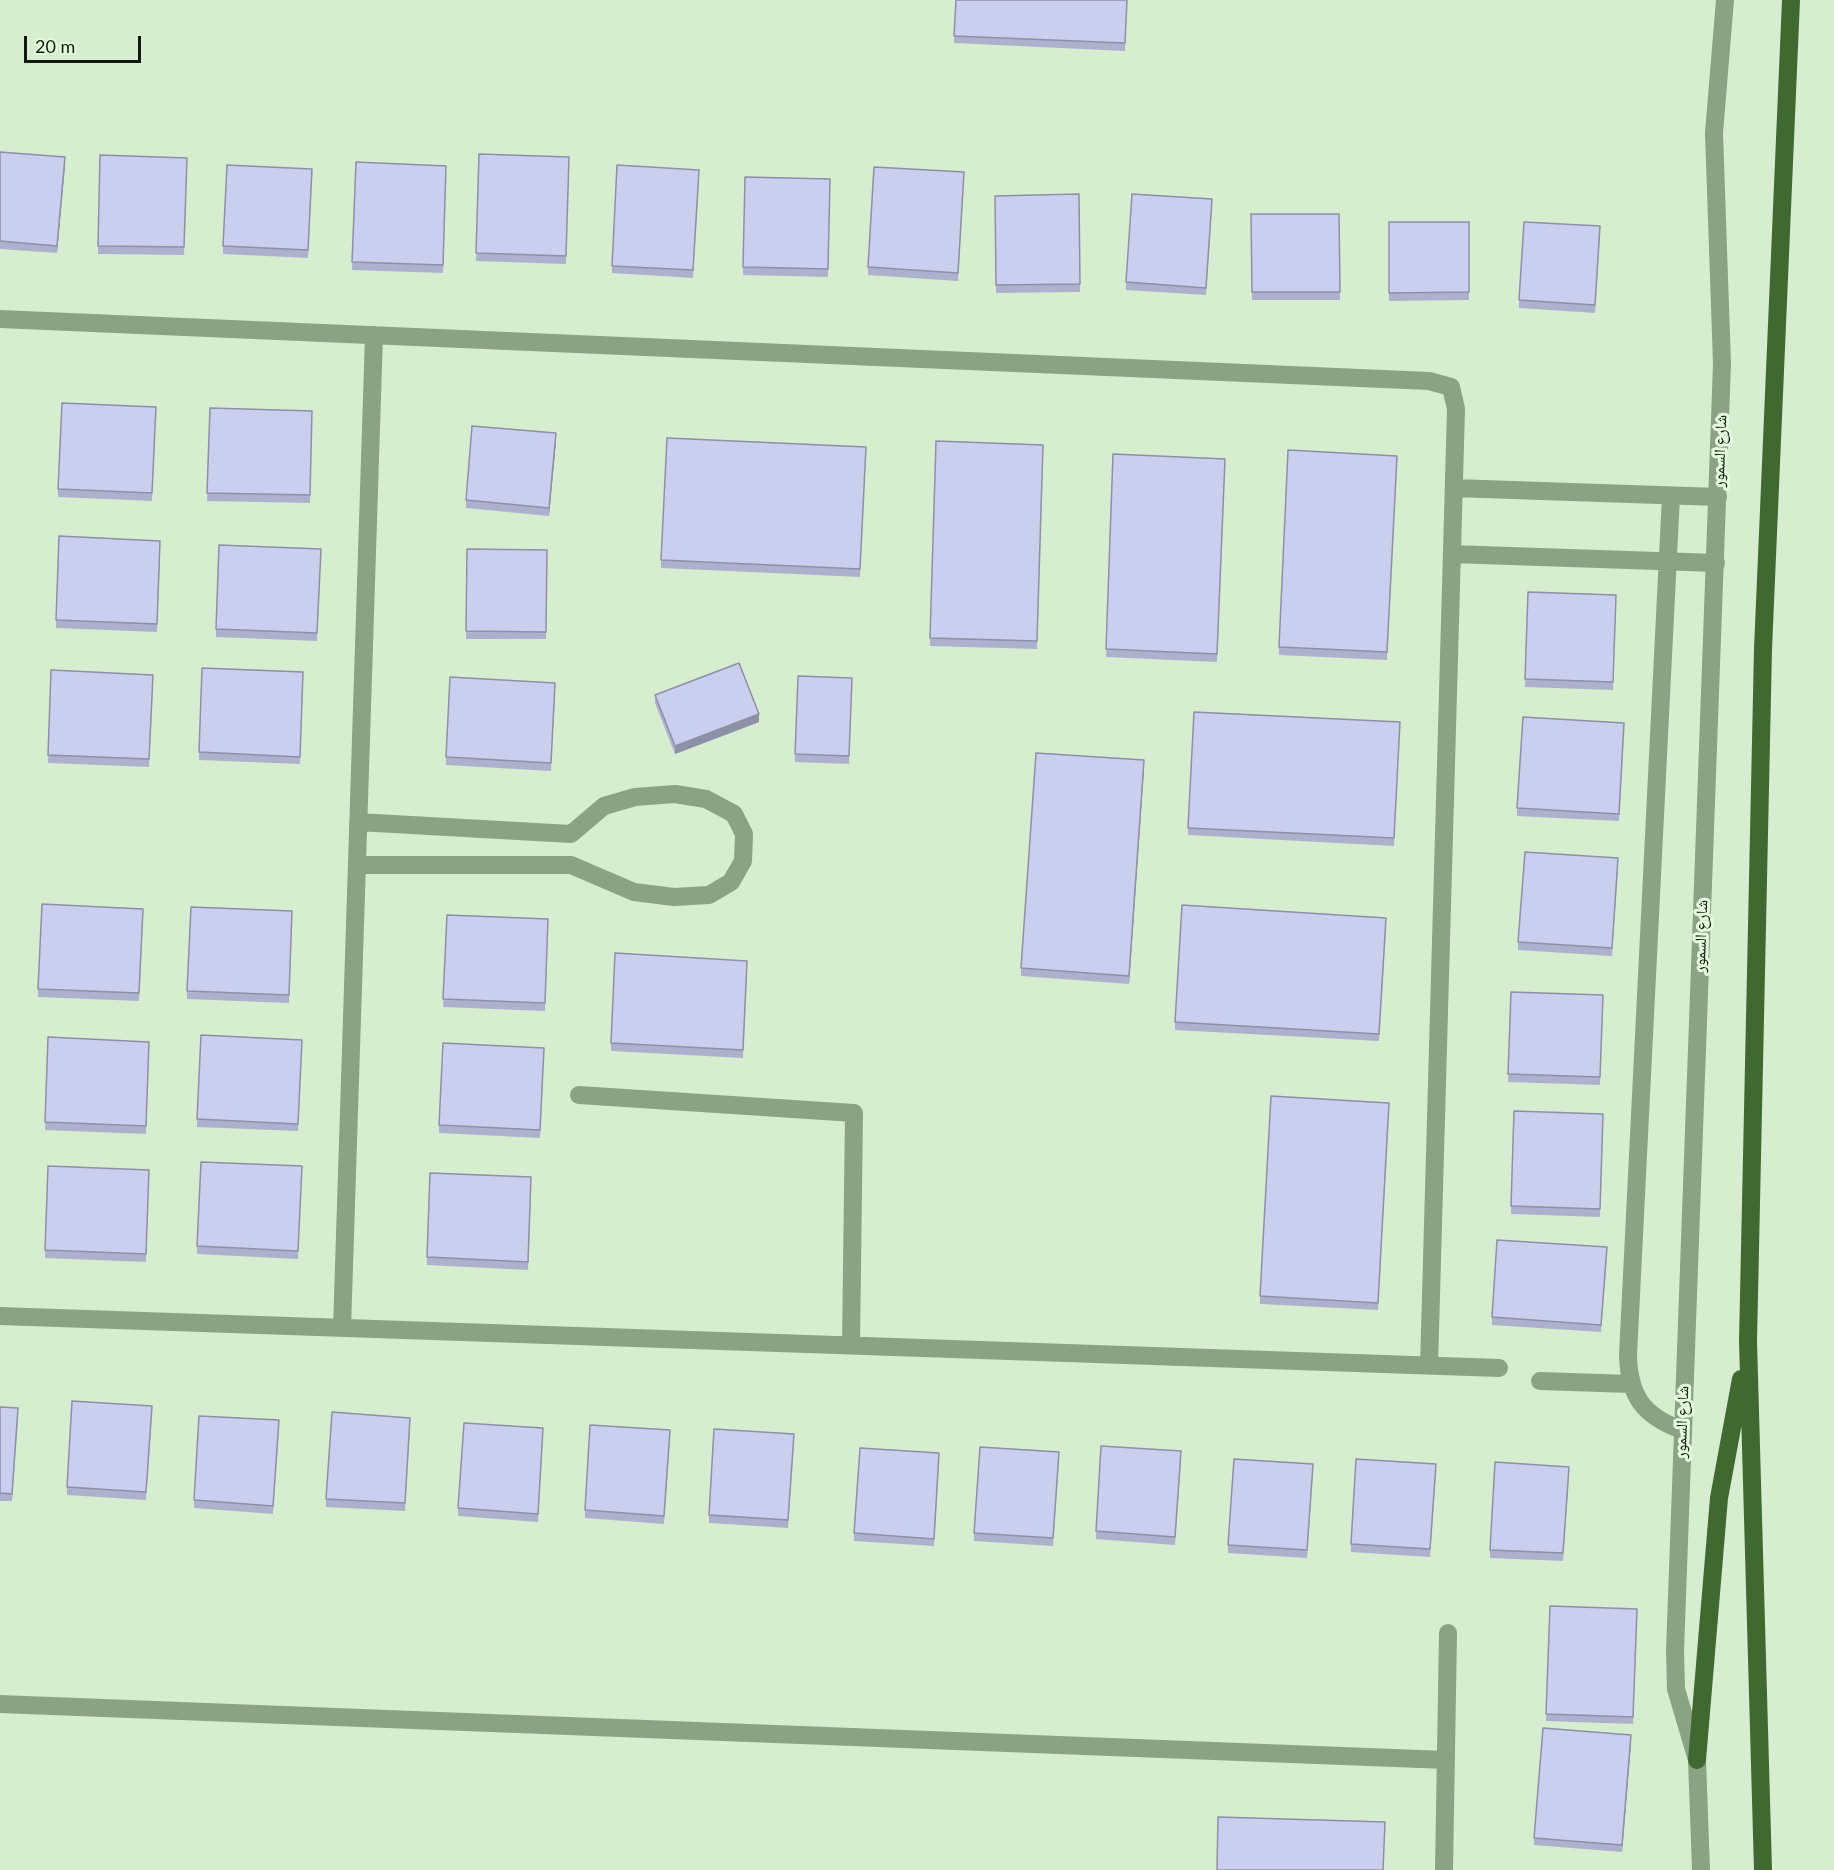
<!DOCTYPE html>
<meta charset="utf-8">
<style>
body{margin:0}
#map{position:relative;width:1834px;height:1870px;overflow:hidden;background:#d7edd0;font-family:Lato,sans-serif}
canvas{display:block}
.scale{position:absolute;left:24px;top:36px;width:117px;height:27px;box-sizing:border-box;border:3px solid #12190f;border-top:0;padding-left:8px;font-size:18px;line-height:21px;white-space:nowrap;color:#12190f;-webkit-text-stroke:4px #e4fbdd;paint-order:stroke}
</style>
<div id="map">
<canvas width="1834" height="1870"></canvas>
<div class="scale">20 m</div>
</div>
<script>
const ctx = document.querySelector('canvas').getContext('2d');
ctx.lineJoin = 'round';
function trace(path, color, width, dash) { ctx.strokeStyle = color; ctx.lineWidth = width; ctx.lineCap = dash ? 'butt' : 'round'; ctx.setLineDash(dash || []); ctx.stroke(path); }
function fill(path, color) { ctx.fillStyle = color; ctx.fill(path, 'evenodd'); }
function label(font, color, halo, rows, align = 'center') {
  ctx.font = font + ' Lato,"Noto Naskh Arabic",sans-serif'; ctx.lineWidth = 6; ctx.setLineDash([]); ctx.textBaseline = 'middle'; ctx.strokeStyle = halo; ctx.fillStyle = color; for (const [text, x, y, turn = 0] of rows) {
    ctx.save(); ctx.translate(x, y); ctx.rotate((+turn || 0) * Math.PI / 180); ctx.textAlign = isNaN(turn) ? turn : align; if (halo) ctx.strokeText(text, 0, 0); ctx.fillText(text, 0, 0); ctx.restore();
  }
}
trace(new Path2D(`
 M0,319L1429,381L1451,387L1456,409L1429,1366
 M1454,488L1718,497
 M1671,496L1628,1355C1629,1396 1643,1416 1682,1430
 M1452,554L1716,563
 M357,865H571L634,892L674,897L709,895L731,882L743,861L744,834L734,814L706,799L675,794L635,797L604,806L571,834L358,822
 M579,1095L854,1113L851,1344
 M0,1316L1499,1368
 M342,1328L374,335
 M1540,1381L1631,1384
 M0,1704L1446,1760
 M1444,1870L1448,1633
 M1701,1870L1697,1760L1676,1689L1675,1651L1722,364L1714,133L1725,0`), '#8ba284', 18);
trace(new Path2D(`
 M1697,1760L1719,1498L1741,1379
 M1763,1870L1748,1341L1763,649L1791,0`), '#406931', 18);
fill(new Path2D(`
 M956,0H1127L1125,51L954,43Z
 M0,152L65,165L57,253L0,249Z
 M479,154L569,157L566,264L476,261Z
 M100,155L187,158L184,255L98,254Z
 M356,162L446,166L443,273L352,270Z
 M312,169L308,258L223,254V246Z
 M745,177L830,179L828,277L743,275Z
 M699,178L693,278L612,273V266Z
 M964,180L958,281L868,275V267Z
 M1079,194L1080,292L996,293L995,196Z
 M1212,207L1206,295L1126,290V282Z
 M1251,214H1339L1340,300H1252Z
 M1389,222H1469V300L1389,301Z
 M1600,234L1595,313L1519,308V300Z
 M156,407L152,501L58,497V489Z
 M210,408L312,411L310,503L207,501Z
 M556,441L549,516L466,508V500Z
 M936,441L1043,445L1037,649L930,646Z
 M866,447L860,577L661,568V560Z
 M1113,454L1225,459L1217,662L1106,657Z
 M1397,463L1387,660L1279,655V647Z
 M160,549L157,632L56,628V620Z
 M321,549L317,641L216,637V629Z
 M467,549L547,550L546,639H466Z
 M1528,592L1616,595L1613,690L1525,687Z
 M202,668L303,680L300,764L199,760Z
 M51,670L153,683L149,767L48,763Z
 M852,678L849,764L795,762V754Z
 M555,691L551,771L446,765V757Z
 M655,695L759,722L675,754L655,703Z
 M1400,722L1394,846L1188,835V828Z
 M1624,731L1619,821L1517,816V808Z
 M1144,768L1129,984L1021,976V968Z
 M1618,866L1612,956L1518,950V942Z
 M447,915L548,919L545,1011L443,1007Z
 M143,917L139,1001L38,997V989Z
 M292,919L289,1003L187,999V991Z
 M1386,926L1379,1041L1175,1030V1022Z
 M747,968L743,1058L611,1051V1043Z
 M1511,992L1603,995L1600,1085L1508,1082Z
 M48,1037L149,1050L146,1134L45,1130Z
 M302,1040L298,1131L197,1127V1119Z
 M544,1048L540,1138L439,1133V1125Z
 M1389,1111L1378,1310L1260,1304V1296Z
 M1514,1111L1603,1114L1600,1217L1511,1214Z
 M302,1166L298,1259L197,1254V1246Z
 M149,1170L146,1262L45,1258V1250Z
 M531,1185L528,1270L427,1265V1257Z
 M1607,1255L1601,1332L1492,1325V1317Z
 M0,1407L18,1416L12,1501H0Z
 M152,1414L146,1500L67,1495V1487Z
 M410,1426L405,1511L326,1507V1499Z
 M279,1428L273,1514L194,1508V1500Z
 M543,1436L538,1522L458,1516V1508Z
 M670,1438L664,1524L585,1518V1510Z
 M794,1442L788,1528L709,1523V1515Z
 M1181,1459L1175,1545L1096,1539V1531Z
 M1059,1460L1053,1546L974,1541V1533Z
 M939,1461L934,1546L854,1541V1533Z
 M1313,1472L1307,1558L1228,1553V1545Z
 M1436,1472L1430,1557L1351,1552V1544Z
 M1569,1474L1563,1561L1490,1558V1550Z
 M1550,1606L1637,1609L1633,1724L1546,1721Z
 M1631,1743L1622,1852L1534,1845V1838Z`), '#aeb1ce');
fill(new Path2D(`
 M65,157V165L57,253V246Z
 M556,433V441L549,516V508Z
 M759,714V722L675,754V746Z
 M1144,760V768L1129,984V976Z
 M1631,1735V1743L1622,1852V1845Z`), '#8d90a7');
const building = new Path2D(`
 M956,0H1127L1125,43L954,36Z
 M0,152L65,157L57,246L0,241Z
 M479,154L569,157L566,256L476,253Z
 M100,155L187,158L184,247L98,246Z
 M356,162L446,166L443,265L352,262Z
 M227,165L312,169L308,250L223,246Z
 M617,165L699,170L693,270L612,266Z
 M874,167L964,172L958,273L868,267Z
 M745,177L830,179L828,269L743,267Z
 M1079,194L1080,284L996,285L995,196Z
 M1132,194L1212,199L1206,288L1126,282Z
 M1251,214H1339L1340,292H1252Z
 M1389,222H1469V292L1389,293Z
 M1524,222L1600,226L1595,305L1519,300Z
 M62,403L156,407L152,493L58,489Z
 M210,408L312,411L310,495L207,493Z
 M472,426L556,433L549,508L466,500Z
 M667,438L866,447L860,569L661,560Z
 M936,441L1043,445L1037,641L930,638Z
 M1288,450L1397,456L1387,652L1279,647Z
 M1113,454L1225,459L1217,654L1106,649Z
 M59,536L160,541L157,624L56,620Z
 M219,545L321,549L317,633L216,629Z
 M467,549L547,550L546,632L466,631Z
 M1528,592L1616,595L1613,682L1525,679Z
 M739,663L759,714L675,746L655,695Z
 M202,668L303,672L300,757L199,752Z
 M51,670L153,675L149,759L48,755Z
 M798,676L852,678L849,756L795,754Z
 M450,677L555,683L551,763L446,757Z
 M1194,712L1400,722L1394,838L1188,828Z
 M1523,717L1624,723L1619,814L1517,808Z
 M1036,753L1144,760L1129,976L1021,968Z
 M1525,852L1618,858L1612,948L1518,942Z
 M42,904L143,909L139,993L38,989Z
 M1182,905L1386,918L1379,1034L1175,1022Z
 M191,907L292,911L289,995L187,991Z
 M447,915L548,919L545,1003L443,999Z
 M615,953L747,961L743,1050L611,1043Z
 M1511,992L1603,995L1600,1077L1508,1074Z
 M201,1035L302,1040L298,1124L197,1119Z
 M48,1037L149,1042L146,1126L45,1122Z
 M443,1043L544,1048L540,1130L439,1125Z
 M1271,1096L1389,1103L1378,1303L1260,1296Z
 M1514,1111L1603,1114L1600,1209L1511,1206Z
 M201,1162L302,1166L298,1251L197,1246Z
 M48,1166L149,1170L146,1254L45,1250Z
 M430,1173L531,1177L528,1262L427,1257Z
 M1497,1240L1607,1247L1601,1325L1492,1317Z
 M72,1401L152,1406L146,1492L67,1487Z
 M0,1407L18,1408L12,1494L0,1493Z
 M332,1412L410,1418L405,1503L326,1499Z
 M199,1416L279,1420L273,1506L194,1500Z
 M464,1423L543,1428L538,1514L458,1508Z
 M590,1425L670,1430L664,1516L585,1510Z
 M714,1429L794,1434L788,1520L709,1515Z
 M1101,1446L1181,1451L1175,1537L1096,1531Z
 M980,1447L1059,1452L1053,1538L974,1533Z
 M860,1448L939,1453L934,1539L854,1533Z
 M1234,1459L1313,1464L1307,1550L1228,1545Z
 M1356,1459L1436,1464L1430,1549L1351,1544Z
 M1495,1462L1569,1467L1563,1553L1490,1550Z
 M1550,1606L1637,1609L1633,1717L1546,1714Z
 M1543,1728L1631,1735L1622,1845L1534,1838Z
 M1218,1817L1385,1822L1383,1870H1217Z`);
fill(building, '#caceef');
trace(building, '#8d90a7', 1.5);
label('16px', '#12190f', '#e4fbdd', [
 ["شارع السمور",1720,451,-88],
 ["شارع السمور",1701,936,-88],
 ["شارع السمور",1682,1422,-88]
]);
</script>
